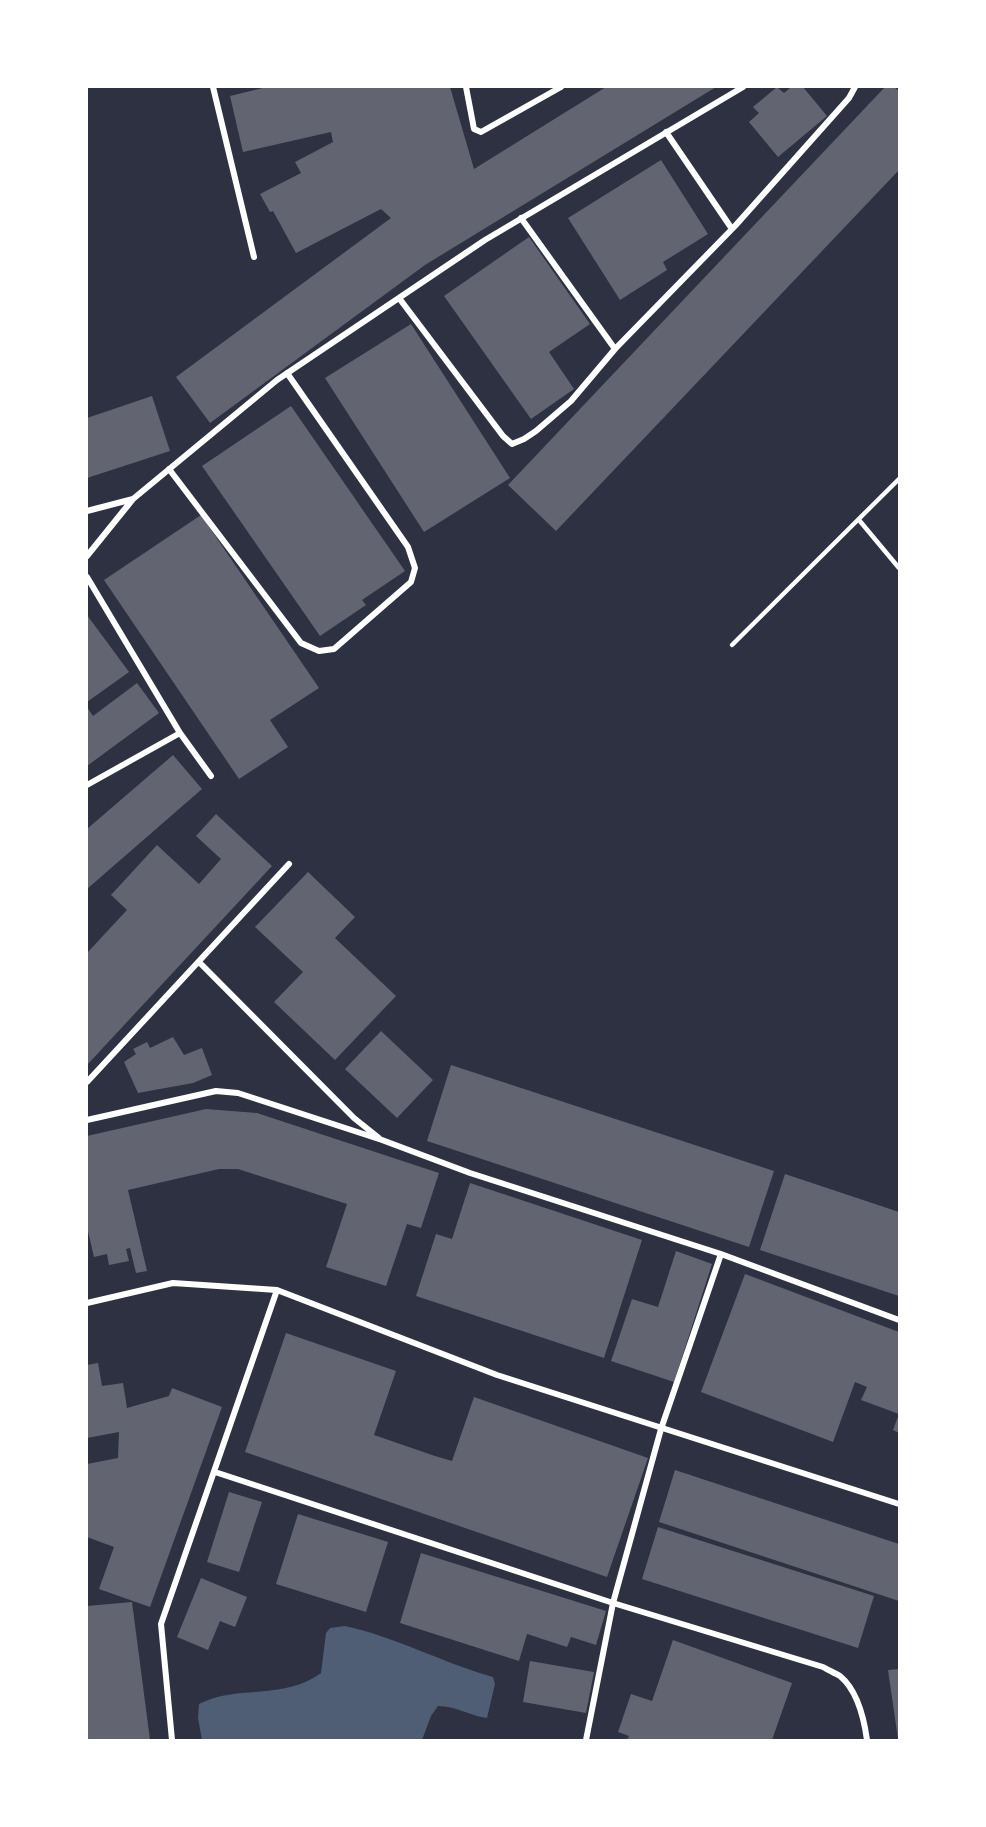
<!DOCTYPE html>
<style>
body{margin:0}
#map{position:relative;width:986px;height:1827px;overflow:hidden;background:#2d3142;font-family:Commissioner,sans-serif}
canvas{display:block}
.frame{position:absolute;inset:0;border:88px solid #fff;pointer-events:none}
</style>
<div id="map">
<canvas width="986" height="1827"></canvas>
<div class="frame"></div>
</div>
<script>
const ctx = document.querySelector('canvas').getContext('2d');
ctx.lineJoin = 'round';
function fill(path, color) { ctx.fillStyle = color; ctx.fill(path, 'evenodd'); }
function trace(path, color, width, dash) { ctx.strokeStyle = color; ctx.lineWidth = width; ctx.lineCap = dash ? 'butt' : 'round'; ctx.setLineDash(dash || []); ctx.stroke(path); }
fill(new Path2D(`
 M345,1626C396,1637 443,1663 493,1677L495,1684L487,1718C470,1716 456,1706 438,1706L431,1716L422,1740H202L198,1718L199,1704C238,1684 283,1701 321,1673L326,1633L330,1628Z`), '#4f5d75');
fill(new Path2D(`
 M267,87H450L474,169L606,87H716L425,265L210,423L176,377L391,218L381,209L296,253L273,211L270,212L260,194L301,173L295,162L333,142L331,132L243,152L230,96Z
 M777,87L784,93L791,87H803L827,116L778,157L749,122L759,113L753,107Z
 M885,87H894L899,91V170L556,531L508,485Z
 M661,160L708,234L663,262L667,270L620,300L568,218Z
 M529,237L590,324L549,352L574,389L531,419L444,296Z
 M411,324L510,478L424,532L325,378Z
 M152,396L170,451L87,478V418Z
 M291,406L405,571L362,600L366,605L320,636L202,466Z
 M201,515L319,688L270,720L288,747L239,779L104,580Z
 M87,615L129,672L87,702Z
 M137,683L159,713L87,766V707L93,716Z
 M173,755L202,789L87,889V829Z
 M216,814L272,866L87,1065V953L127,910L111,895L157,845L199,884L221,859L196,836Z
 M308,872L355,917L335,938L396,996L335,1060L274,1002L303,972L255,927Z
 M381,1031L433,1080L397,1118L345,1069Z
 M173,1037L184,1055L202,1048L212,1075L193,1083L138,1093L124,1062L136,1054L133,1049L147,1042L150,1048Z
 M451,1065L774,1171L749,1247L427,1141Z
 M206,1109L257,1113L439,1173L421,1228L407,1224L386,1286L326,1267L347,1204L238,1169H219L128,1190L147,1271L136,1273L130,1248L126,1249L129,1261L109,1265L107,1254L94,1257L87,1227V1136Z
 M785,1174L899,1212V1296L760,1250Z
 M470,1183L642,1240L604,1358L416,1296L436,1234L452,1239Z
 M676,1251L712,1264L674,1382L611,1361L632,1299L658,1307Z
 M745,1274L899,1332V1433L893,1430L899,1414L861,1400L867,1387L855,1382L833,1442L701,1392Z
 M286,1333L396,1371L374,1435L435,1456L452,1461L474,1397L648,1458L607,1577L245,1452Z
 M98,1363L102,1386L123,1383L127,1408L169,1396L172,1388L222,1407L150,1607L99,1589L114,1547L87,1537V1464L118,1458L119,1432L87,1438V1365Z
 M675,1470L899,1544V1601L659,1522Z
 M229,1492L262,1502L239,1572L207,1562Z
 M298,1514L388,1542L366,1612L276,1584Z
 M658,1527L874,1596L858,1648L642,1579Z
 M421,1553L606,1611L596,1645L571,1637L567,1647L527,1634L519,1661L400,1623Z
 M201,1578L247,1597L235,1627L220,1621L208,1650L177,1637Z
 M132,1602L150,1740H87V1606Z
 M673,1640L792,1683L772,1740H627L629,1736L618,1732L631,1694L652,1701Z
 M530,1661L594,1672L586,1713L523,1702Z
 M899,1669V1739H898L888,1670Z`), '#626471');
trace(new Path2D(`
 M859,520L899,568
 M732,645L899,479`), '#fff', 4.5);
trace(new Path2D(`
 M213,87L254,257
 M466,87L474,129L481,132L561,87
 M666,132L732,229
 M521,218L615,349
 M399,298L503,436L512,444L524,439L536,431L571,401L615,349L735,226L849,98L855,87
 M169,469L301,643L319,651L334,649L411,582L415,568L408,547L287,373
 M87,511L133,499
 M87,556L133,499L277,380L485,240L743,87
 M87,577L180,733L211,776
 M87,785L180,733
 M199,962L354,1118L379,1138
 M87,1082L289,864
 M87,1120L216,1091L238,1093L382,1140L470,1173L721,1254L899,1320
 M87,1303L173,1283L277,1290L497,1375L899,1504
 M215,1472L613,1603L823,1667C828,1670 835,1673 840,1676C858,1691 864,1718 867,1740
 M172,1740L161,1624L277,1290
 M586,1740L613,1603L661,1429L721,1254`), '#fff', 6);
</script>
